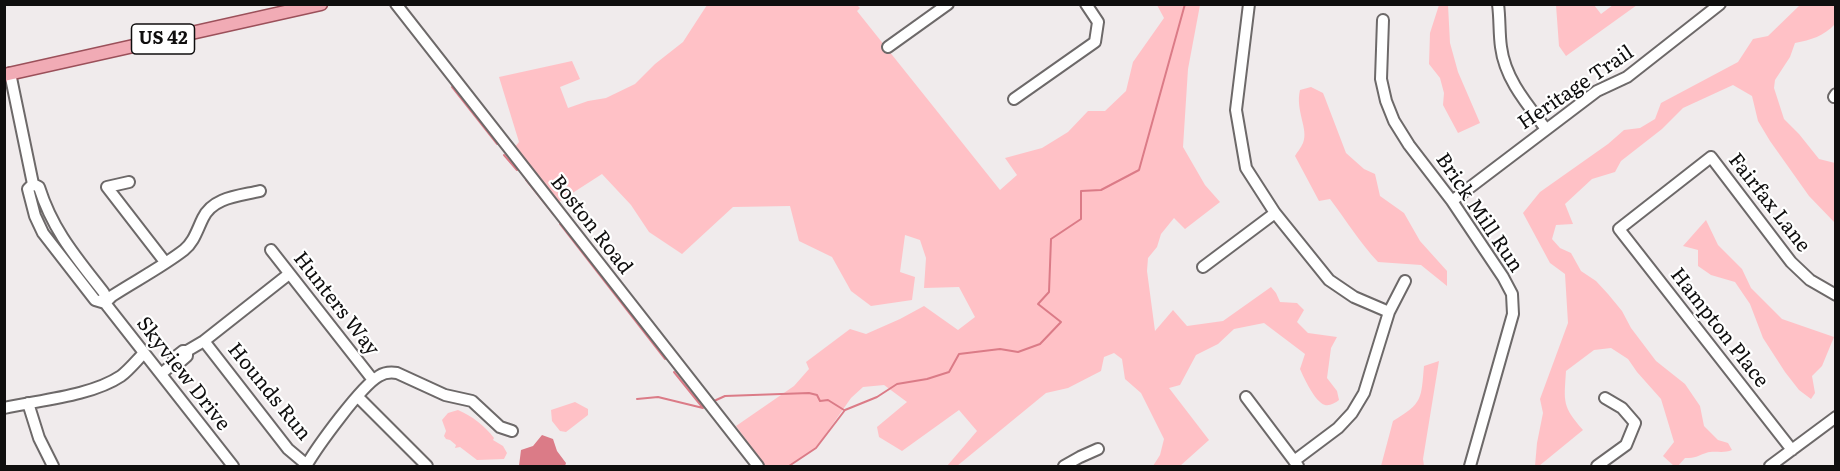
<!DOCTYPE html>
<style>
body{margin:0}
#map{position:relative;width:1840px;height:471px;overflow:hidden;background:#f0ebec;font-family:Literata,serif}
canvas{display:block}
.frame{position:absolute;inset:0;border:6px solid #0f0e0e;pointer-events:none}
</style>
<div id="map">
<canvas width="1840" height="471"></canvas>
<div class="frame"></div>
</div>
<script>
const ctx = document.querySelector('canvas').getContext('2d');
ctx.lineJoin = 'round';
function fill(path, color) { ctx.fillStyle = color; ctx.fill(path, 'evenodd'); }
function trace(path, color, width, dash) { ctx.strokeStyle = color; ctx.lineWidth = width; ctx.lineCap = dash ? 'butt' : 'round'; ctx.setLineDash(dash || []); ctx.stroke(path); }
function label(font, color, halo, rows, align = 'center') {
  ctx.font = font + ' Literata,serif'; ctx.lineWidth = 4.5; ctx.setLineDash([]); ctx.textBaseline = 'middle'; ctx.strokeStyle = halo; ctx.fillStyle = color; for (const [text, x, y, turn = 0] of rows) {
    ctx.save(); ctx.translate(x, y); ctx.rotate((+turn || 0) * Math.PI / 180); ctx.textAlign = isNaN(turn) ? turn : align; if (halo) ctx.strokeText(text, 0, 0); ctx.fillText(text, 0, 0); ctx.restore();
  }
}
fill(new Path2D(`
 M1801,4L1835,5V24C1824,36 1811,40 1795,43L1790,57L1775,80L1774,88L1784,119L1799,134L1819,159L1835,163V223L1809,196L1770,141L1758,121L1752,96L1733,85L1683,108L1662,129L1621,161L1615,172L1592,179L1565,204L1573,224L1556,225L1552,239L1560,248L1571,253L1581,271L1596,281L1608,294L1622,311L1631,328L1656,361L1685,384L1700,406L1704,426L1718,440L1728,443L1732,450C1723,454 1714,450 1706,453C1697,456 1696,458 1685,458L1678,466H1674L1663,456L1674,442L1661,399L1637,372L1628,359L1611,348L1594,350L1566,371C1564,402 1562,406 1583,430L1539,466H1535L1537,443L1543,413L1540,399L1568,323L1565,274L1550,263L1523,213L1540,192L1608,144L1624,130L1640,128L1655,119L1661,103L1738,62L1753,39L1768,36Z
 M707,5H857L860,8L857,11L1000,190L1017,175L1005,158L1042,148L1068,132L1088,111H1105L1126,91L1133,62L1164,18L1157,5H1200L1188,69L1183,147L1205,185L1220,202L1185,229L1174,218L1161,234L1157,247L1148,258L1147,271L1155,331L1173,310L1187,326L1223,321L1271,287L1276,293L1280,302L1297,303L1304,310L1297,322L1308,333L1337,337L1331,348L1327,378L1337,391L1339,400C1335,403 1330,406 1325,405C1315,402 1304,378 1300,369L1305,354L1264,323L1234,329L1218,344L1196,355L1180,385L1169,388L1209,440L1180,466H1153L1160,455L1164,439L1141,393L1125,379L1122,359L1114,353L1104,357L1101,371L1068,388L1046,393L957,466H947L977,431L959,410L902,451L879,437L877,427L907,402L884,385L863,387L851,398L816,448L789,466H765L736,426L794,386L809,369L806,362L850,329L866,334L900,319L924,306L958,330L975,317L959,287L924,288L926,258L920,240L905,235L900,272L915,277L912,300L871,306L851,291L832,257L799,241L790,206L733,207L682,254L649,232L631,205L602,174L557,203L514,148L519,142L499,77L572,61L580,79L560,87L568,108L588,101L606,98L635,84L655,64L683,42Z
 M1439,5H1448L1450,43L1458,72L1480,123L1458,133L1443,105L1444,93L1440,78L1429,64L1430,33Z
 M1556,5H1594L1601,14L1613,5H1637L1566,56L1559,46Z
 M1311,87L1323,93L1325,98L1346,153L1364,169L1375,174L1380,196L1404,213L1420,241L1447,271V286L1421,265L1378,262C1360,243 1346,220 1330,199L1319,201L1295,156C1297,152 1301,148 1303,143C1309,129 1295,111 1300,90Z
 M1706,220L1718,245L1742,269L1751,288L1782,319L1834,337L1822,366L1812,376L1815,393L1811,399L1799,390L1785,372L1763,338L1750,304L1735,282L1711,275L1698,266V250L1683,246Z
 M1439,361L1423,459L1424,466H1381L1393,421C1423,403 1421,399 1424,366Z
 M575,402L588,409V415L566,432L560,431L552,421L551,410Z
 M458,410C472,416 485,426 494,438L493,440L503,446L507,453L504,459L477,460L460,447L455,448L456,445L450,440L446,439L444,436L446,431L442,420L448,413Z`), '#ffc1c6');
fill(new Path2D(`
 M542,435L553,439L557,451L566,463L565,466H519L521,450L533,446Z`), '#db7b87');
trace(new Path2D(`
 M452,87L497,144
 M504,155L517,170
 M526,180L554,215
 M560,224L665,359
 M674,372L703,408
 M637,399L658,397L703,408
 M714,401L725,396L809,393L817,395L820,401L828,400L844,410
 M789,466L816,448L845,410L877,397L897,384L927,379L949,372L959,354L1000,349L1018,352L1040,344L1061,322L1038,304L1049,292L1051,239L1081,219V191L1101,190L1139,170L1185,4`), '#db7b87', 2);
const minor = new Path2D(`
 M396,4L758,466
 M1249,4L1236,110L1246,168L1275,213L1329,280L1354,297L1389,312
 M1498,4C1500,19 1499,33 1501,47C1505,79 1527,104 1546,129
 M1383,20L1381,79L1386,101L1394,121L1409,145L1452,201L1503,277L1512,294L1513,314L1470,466
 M888,47L948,4
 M10,73L33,184
 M1834,97L1836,94
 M1014,99L1095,42L1098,22L1086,4
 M129,182L107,187L165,262
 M33,184L39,187C53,231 76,257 104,293L105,303L95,300L43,233L35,216L28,189Z
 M1452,201L1597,91L1627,77L1720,4
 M271,250L373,380
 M1203,267L1275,213
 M204,341L288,449L307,465
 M187,351L204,341L289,274
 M161,374L174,363V358L183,351H187V356L179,363H174
 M358,397L427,466
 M1246,397L1298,466
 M28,403L39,438L53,466
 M4,408C40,400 91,396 121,376C129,370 137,360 144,353
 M1792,450L1619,229L1711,157L1791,262L1810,280L1836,295
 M1294,461L1338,428L1352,413L1364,393L1389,312L1405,281
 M233,466L105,303L112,296C135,281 162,267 184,250C194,242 197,230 203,218C213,197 239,196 260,191
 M306,466C317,447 361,386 379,376C385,372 390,372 397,373L445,395L472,401L500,427L512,431
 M1064,466L1080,457L1098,449
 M1597,466L1626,445L1635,423L1622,408L1605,398
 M1770,466L1836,417`);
const major = new Path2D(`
 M4,75L321,4`);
trace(minor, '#6d6969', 14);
trace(major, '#9b505a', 15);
trace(minor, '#fff', 10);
trace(major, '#f1abb5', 12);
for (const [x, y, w] of [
 [163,39,63]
]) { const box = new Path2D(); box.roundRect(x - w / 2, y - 15, w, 30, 4.5); ctx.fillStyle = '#fff'; ctx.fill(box); trace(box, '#0f0e0e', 1.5); }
label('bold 18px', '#0f0e0e', null, [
 ["US 42",163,39]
]);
label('20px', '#0f0e0e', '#fff', [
 ["Heritage Trail",1576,88,-34],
 ["Fairfax Lane",1769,203,52],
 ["Brick Mill Run",1479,213,56],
 ["Boston Road",591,225,52],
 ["Hunters Way",336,304,52],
 ["Hampton Place",1719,328,52],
 ["Skyview Drive",183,374,52],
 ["Hounds Run",269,392,51]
]);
</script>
